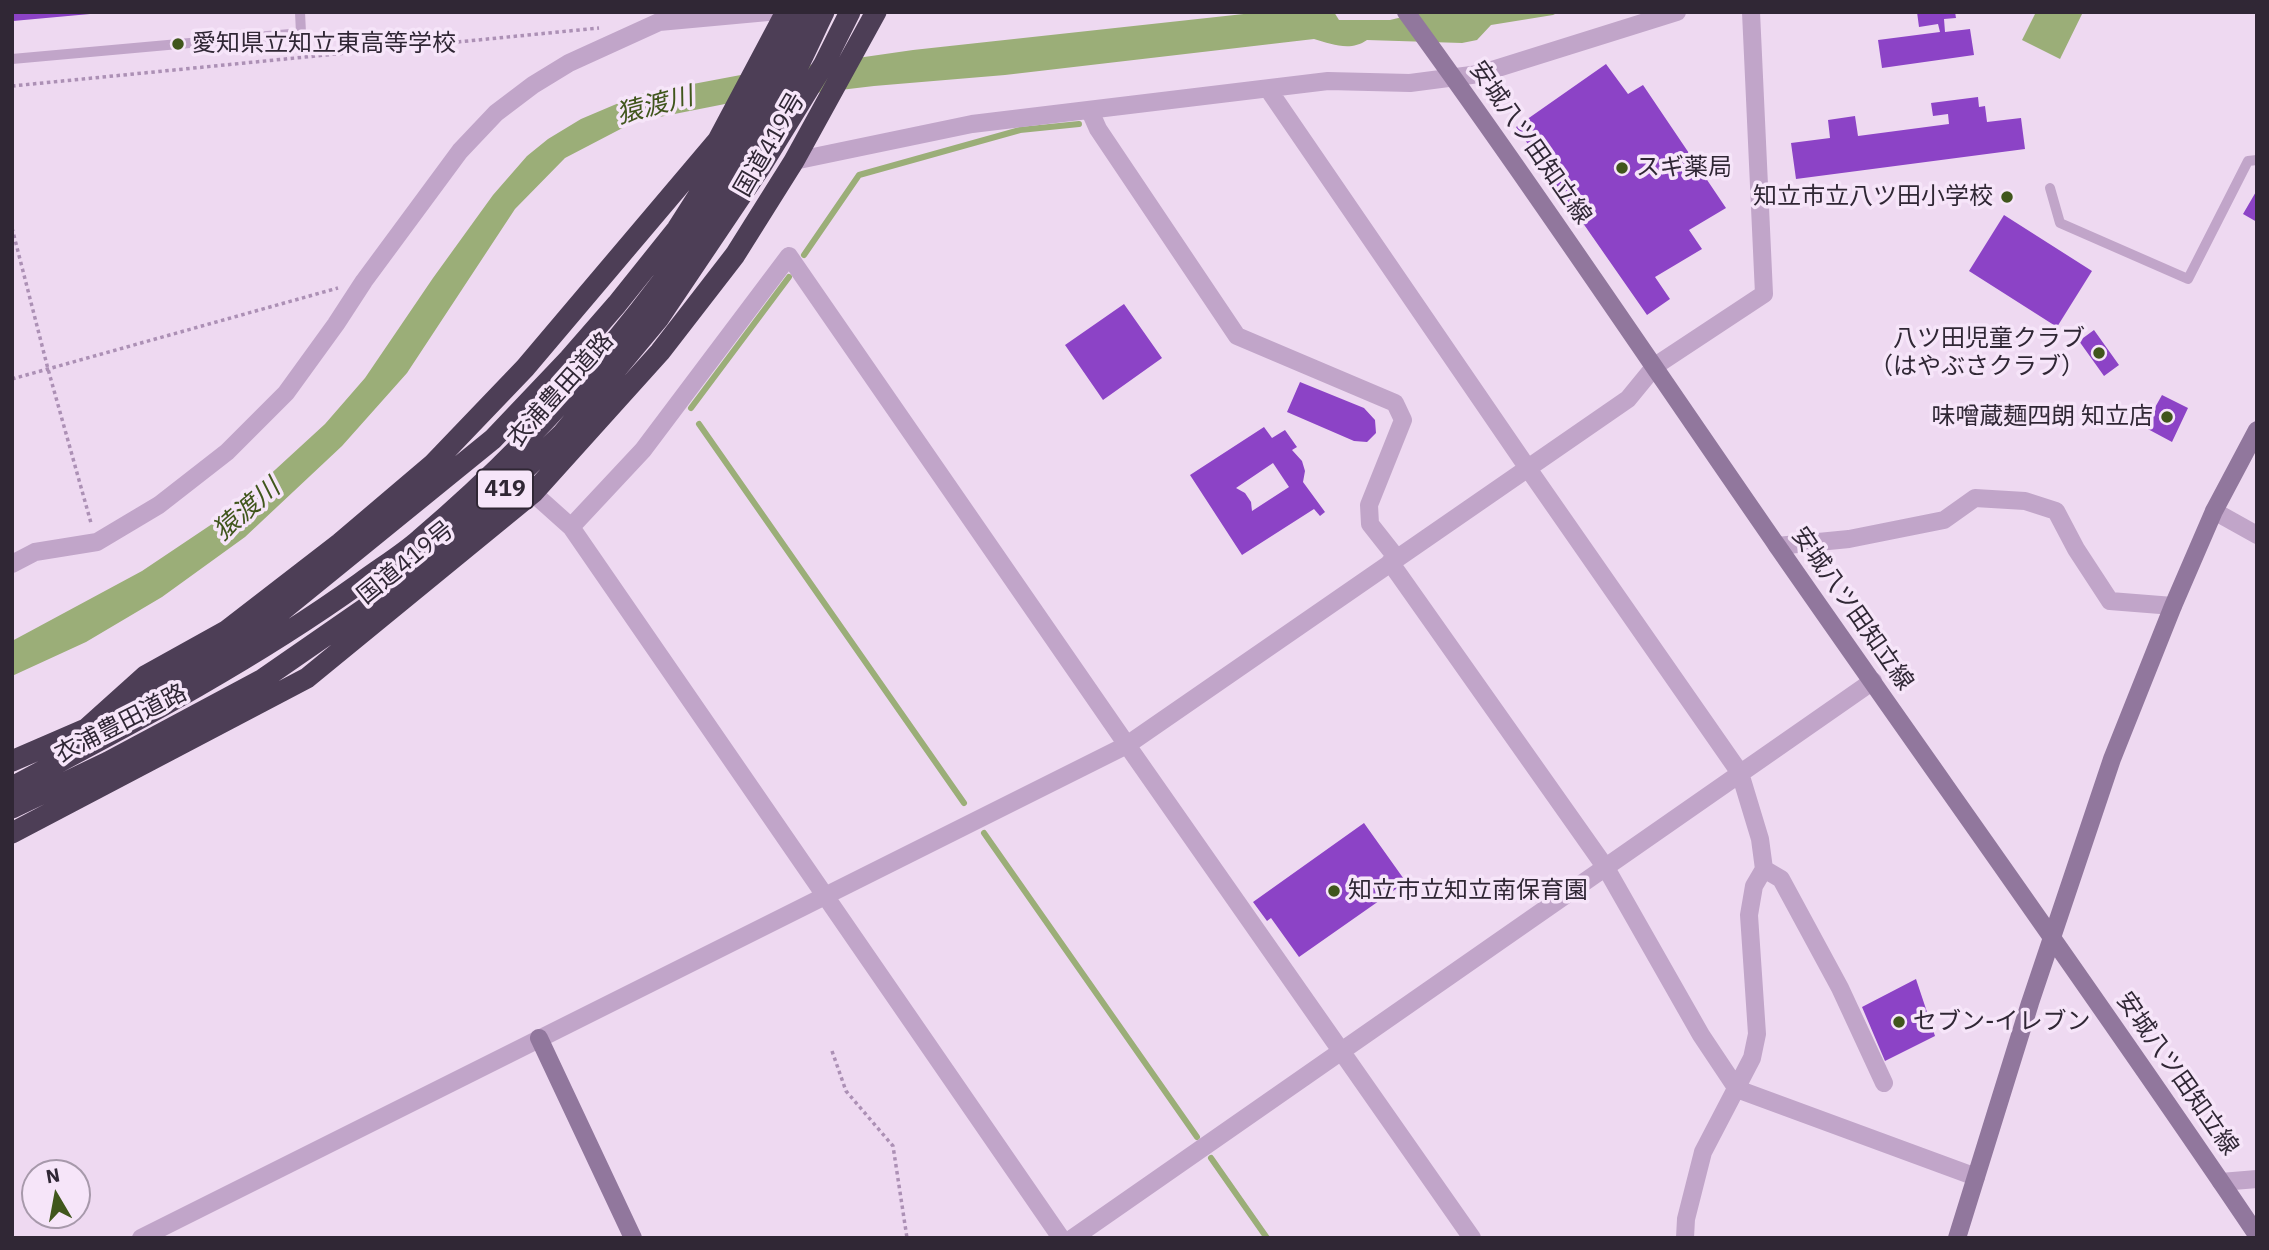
<!DOCTYPE html>
<meta charset="utf-8">
<style>
body{margin:0}
#map{position:relative;width:2269px;height:1250px;overflow:hidden;background:#eed9f1;font-family:"IBM Plex Sans",sans-serif}
canvas{display:block}
.frame{position:absolute;inset:0;border:14px solid #302735;pointer-events:none}
.north{position:absolute;left:21px;top:1159px;width:70px;height:70px;box-sizing:border-box;background:#f6e5f9;border:2px solid #a799ab;border-radius:50%;rotate:350deg;font-size:19px;font-weight:700;line-height:28px;text-align:center;color:#302735}
.north::after{content:'';display:block;margin:auto;width:24px;height:32px;background:#40561c;clip-path:polygon(50% 0,100% 100%,50% 72%,0 100%)}
</style>
<div id="map">
<canvas width="2269" height="1250"></canvas>
<div class="frame"></div>
<div class="north">N</div>
</div>
<script>
const ctx = document.querySelector('canvas').getContext('2d');
ctx.lineJoin = 'round';
function fill(path, color) { ctx.fillStyle = color; ctx.fill(path, 'evenodd'); }
function trace(path, color, width, dash) { ctx.strokeStyle = color; ctx.lineWidth = width; ctx.lineCap = dash ? 'butt' : 'round'; ctx.setLineDash(dash || []); ctx.stroke(path); }
function label(font, color, halo, rows, align = 'center') {
  ctx.font = font + ' "IBM Plex Sans","Noto Sans JP",sans-serif'; ctx.lineWidth = 7; ctx.setLineDash([]); ctx.textBaseline = 'middle'; ctx.strokeStyle = halo; ctx.fillStyle = color; for (const [text, x, y, turn = 0] of rows) {
    ctx.save(); ctx.translate(x, y); ctx.rotate((+turn || 0) * Math.PI / 180); ctx.textAlign = isNaN(turn) ? turn : align; if (halo) ctx.strokeText(text, 0, 0); ctx.fillText(text, 0, 0); ctx.restore();
  }
}
fill(new Path2D(`
 M1262,12H1334L1339,20H1390L1423,12H1559L1553,15L1491,25L1477,40L1462,43L1367,40C1350,52 1332,44 1314,39L1005,75L874,86L730,103L634,122L565,158L515,209L407,373L342,446L245,537L162,597L86,642L12,676V641L142,571L227,514L325,424L365,378L433,278L493,195L527,156L548,139L581,119L640,94L746,74L913,50Z
 M2036,12H2083L2060,59L2022,40Z`), '#9bae78');
trace(new Path2D(`
 M804,255L859,175L1020,130L1079,124
 M691,408L789,277
 M699,424L964,803
 M984,833L1197,1137
 M1211,1158L1267,1238`), '#9bae78', 6);
fill(new Path2D(`
 M12,12H90V14L13,21Z
 M1917,12H1955L1956,18L1944,19L1945,32L1970,29L1974,55L1882,68L1878,40L1940,32L1938,24L1919,27Z
 M1606,64L1628,94L1643,85L1726,208L1689,230L1702,249L1655,277L1670,299L1647,315L1516,127Z
 M1978,97L1979,107L1985,106L1987,122L2021,118L2025,149L1796,179L1791,143L1830,138L1828,120L1855,116L1858,136L1949,124L1948,114L1933,116L1931,103Z
 M2257,190V222L2243,214Z
 M2004,215L2092,271L2057,327L1969,271Z
 M1124,304L1162,358L1103,400L1065,345Z
 M2094,330L2119,365L2104,376L2079,341Z
 M1300,382L1364,408L1375,420L1376,433L1367,442L1354,441L1287,412Z
 M2162,395L2188,408L2172,442L2144,427Z
 M1264,427L1272,438L1285,430L1297,447L1292,450L1302,461L1305,471L1303,482L1325,512L1320,516L1314,509L1242,555L1190,475ZM1273,463L1289,487L1252,511L1251,502L1245,493L1236,488Z
 M1364,823L1406,882L1299,957L1271,918L1267,921L1253,902Z
 M1916,979L1935,1036L1885,1061L1862,1007Z`), '#8c43c6');
trace(new Path2D(`
 M12,86L599,28
 M12,228L48,369L91,523
 M12,379L338,288
 M832,1051L846,1091L893,1146L907,1238`), '#ac90b5', 3.5, [3.5, 3.5]);
trace(new Path2D(`
 M12,59L301,33L300,12
 M2050,188L2060,223L2188,279L2248,161L2257,160`), '#c1a5c9', 10);
trace(new Path2D(`
 M1268,89L1527,467L1740,773L1760,839L1764,869L1754,886L1749,915L1757,1034L1752,1058L1703,1152L1686,1219L1685,1238
 M1090,111L1098,129L1237,336L1395,403L1403,420L1369,505L1370,524L1396,557
 M794,161L972,124L1328,81L1410,83L1479,74L1677,12
 M533,493L571,527L1061,1238
 M2214,511L2257,535
 M571,527L643,450L789,256L1127,745L1472,1238
 M1777,546L1849,539L1944,520L1975,498L2025,501L2056,511L2076,549L2110,601L2173,606
 M1390,562L1606,868L1701,1035L1737,1089L1976,1177
 M12,564L35,552L97,542L159,505L227,452L286,393L336,324L364,281L460,151L496,113L533,85L569,63L659,22L768,12
 M1764,869L1781,879L1840,988L1884,1083
 M2221,1182L2257,1179
 M141,1238L1127,745L1628,399L1655,366L1764,294L1751,12
 M1073,1238L1873,681`), '#c1a5c9', 18);
trace(new Path2D(`
 M1406,12C1534,188 1654,368 1778,547C1937,776 2101,1003 2257,1235
 M539,1038L633,1238
 M1957,1238L2030,1003L2112,759L2173,606L2214,511L2257,430`), '#91779d', 18);
trace(new Path2D(`
 M113,715L157,692L274,617L493,439L569,359L617,304L677,229L746,121L807,12
 M12,761L86,729L145,676L226,631L340,543L433,464L525,368L718,140L786,12
 M12,787C131,724 250,662 360,583C380,568 402,555 420,539C563,418 685,268 778,105C795,75 809,43 824,12
 M12,808L108,762L263,679L419,571L563,433L659,318L760,168L824,64L850,12
 M12,833L307,678L533,493L660,352L735,255L794,161L876,12`), '#4d3e56', 21);
for (const [x, y, r, color] of [
 [178,44,7,"#40561c"],
 [1622,168,7,"#40561c"],
 [2007,197,7,"#40561c"],
 [2099,353,7,"#40561c"],
 [2167,417,7,"#40561c"],
 [1334,891,7,"#40561c"],
 [1899,1022,7,"#40561c"]
]) { const dot = new Path2D(); dot.arc(x, y, r, 0, 2 * Math.PI); ctx.fillStyle = color; ctx.fill(dot); trace(dot, '#f6e5f9', 2.5); }
for (const [x, y, w] of [
 [505,489,56]
]) { const box = new Path2D(); box.roundRect(x - w / 2, y - 19.5, w, 39, 5); ctx.fillStyle = '#f6e5f9'; ctx.fill(box); trace(box, '#302735', 2); }
label('bold 23px', '#302735', null, [
 ["419",505,489]
]);
label('24px', '#302735', '#f6e5f9', [
 ["愛知県立知立東高等学校",192,44],
 ["スギ薬局",1636,168],
 ["知立市立八ツ田小学校",1993,197,"right"],
 ["八ツ田児童クラブ",2085,339,"right"],
 ["（はやぶさクラブ）",2085,367,"right"],
 ["味噌蔵麺四朗 知立店",2153,417,"right"],
 ["知立市立知立南保育園",1348,891],
 ["セブン-イレブン",1913,1022]
], 'left');
label('24px', '#302735', '#f6e5f9', [
 ["安城八ツ田知立線",1530,143,55],
 ["国道419号",770,145,-60],
 ["衣浦豊田道路",561,390,-48],
 ["国道419号",406,563,-39],
 ["安城八ツ田知立線",1852,609,55],
 ["衣浦豊田道路",121,724,-27],
 ["安城八ツ田知立線",2177,1074,55]
]);
label('italic 26px', '#40561c', '#f6e5f9', [
 ["猿渡川",655,106,-15],
 ["猿渡川",247,510,-41]
]);
</script>
